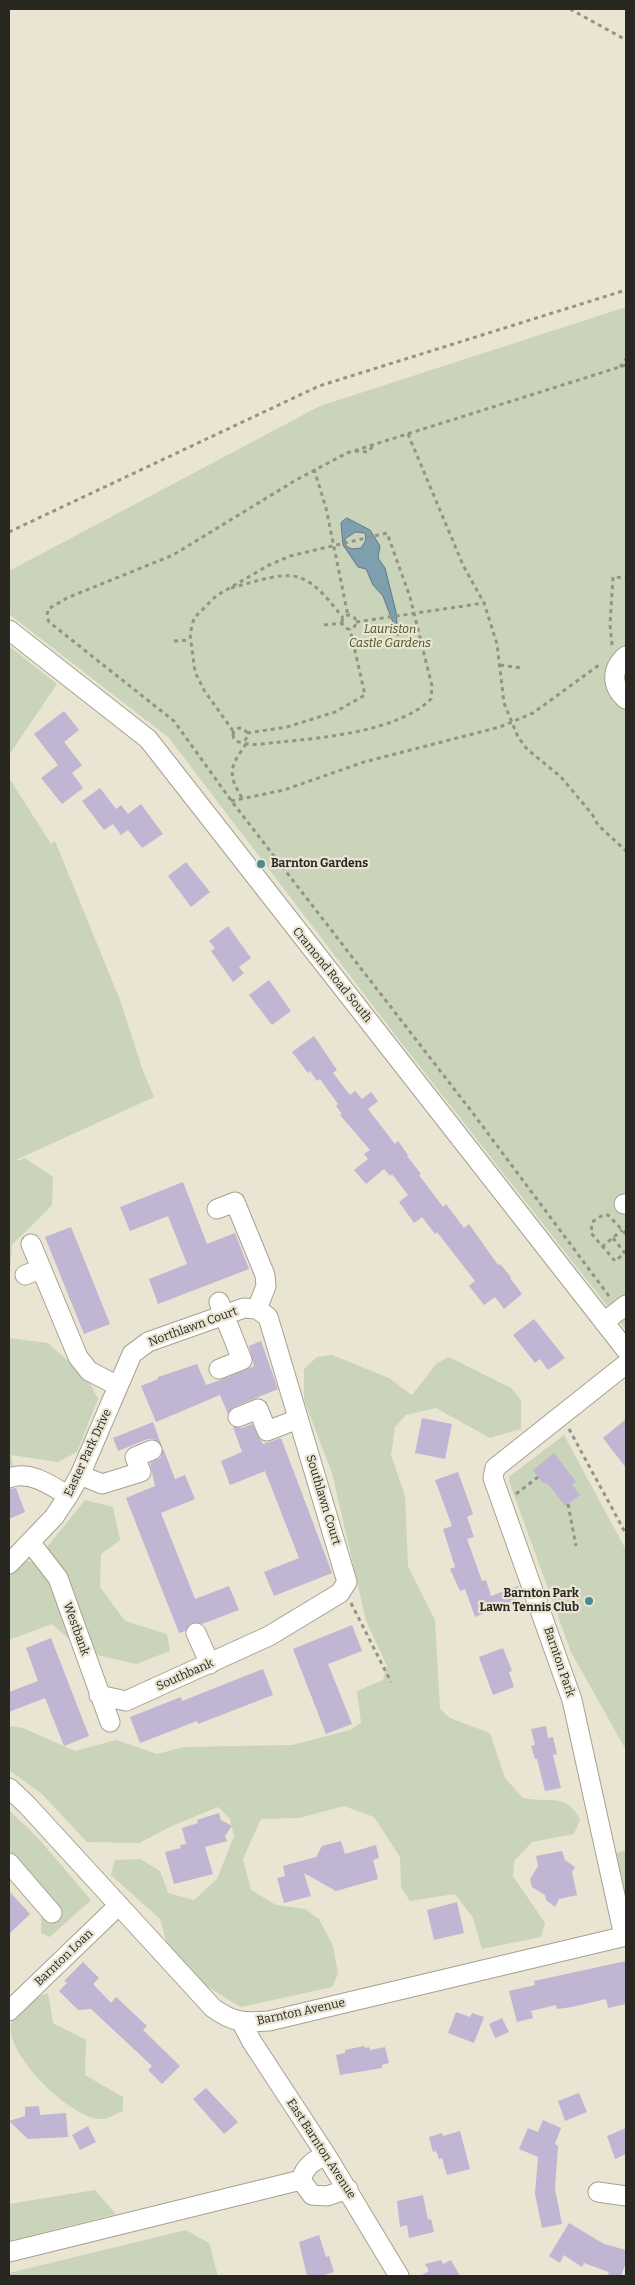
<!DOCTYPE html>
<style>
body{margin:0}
#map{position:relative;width:635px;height:2285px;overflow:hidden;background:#eae4d3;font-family:Bitter,serif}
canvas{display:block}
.frame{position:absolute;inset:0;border:10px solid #292721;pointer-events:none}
</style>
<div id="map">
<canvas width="635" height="2285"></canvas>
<div class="frame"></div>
</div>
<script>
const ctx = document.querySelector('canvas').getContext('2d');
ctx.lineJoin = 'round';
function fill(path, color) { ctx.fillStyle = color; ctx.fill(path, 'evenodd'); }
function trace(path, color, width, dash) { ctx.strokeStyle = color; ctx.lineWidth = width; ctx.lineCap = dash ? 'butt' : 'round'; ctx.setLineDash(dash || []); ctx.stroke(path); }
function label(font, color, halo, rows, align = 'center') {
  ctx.font = font + ' Bitter,serif'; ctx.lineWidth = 4.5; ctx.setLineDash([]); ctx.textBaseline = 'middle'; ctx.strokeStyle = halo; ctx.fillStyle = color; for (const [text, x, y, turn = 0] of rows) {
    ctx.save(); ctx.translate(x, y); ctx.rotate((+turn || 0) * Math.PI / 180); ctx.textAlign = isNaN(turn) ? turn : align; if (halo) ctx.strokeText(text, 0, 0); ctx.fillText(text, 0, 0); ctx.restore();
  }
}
fill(new Path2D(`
 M626,307V1330L396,1036L169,738L9,614V571L320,406Z
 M9,646L57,684L9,755Z
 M9,778L51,844L55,841L120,1000L142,1068L154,1097L18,1159L17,1161L25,1158L53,1177L52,1205L12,1245L9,1285Z
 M9,1338L48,1343L88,1379L98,1399L77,1452L58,1462L11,1455L13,1465L9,1467Z
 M332,1355L389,1378L412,1395L437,1363L449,1357L511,1388L521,1400V1429L490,1438L436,1408L406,1415L395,1427L391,1455L405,1496L408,1566L435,1620L440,1709L450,1718L490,1733L505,1778L523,1798C549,1804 565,1791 580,1819L574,1834L532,1842L514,1861L513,1876L545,1923L541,1937L482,1949L473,1918L455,1894L410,1901L401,1887L400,1857L374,1817L344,1806L299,1818L261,1819L243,1859L251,1890L276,1905L305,1909L319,1919L333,1946L338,1974L332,1987L241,2007L201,1983L167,1944L160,1919L111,1875L115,1860L140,1859L160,1871L168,1893L194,1900L217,1879L234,1836L230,1819L218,1807L174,1825L139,1843L87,1842L42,1794L9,1770V1726L23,1728L75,1751L116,1740L157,1754L184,1747L292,1745L350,1730L361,1723L357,1691L383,1680L387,1666L366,1621L332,1473L304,1400V1369L317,1357Z
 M564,1435L626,1550V1750L571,1652L509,1481L510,1476Z
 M85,1500L113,1507L120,1540L101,1554L100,1587L125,1621L167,1634L170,1651L136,1664L84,1652L52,1624L9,1640V1558L35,1562Z
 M9,1810L38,1838L91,1900L50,1937L41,1933L42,1902L9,1862Z
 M626,1850V1907L614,1866L617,1853Z
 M48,1993L53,2023L86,2040L85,2075L123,2097V2111C117,2113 109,2119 102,2119C73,2121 4,2054 11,2023C15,2007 34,1998 48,1993Z
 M95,2190L116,2214L9,2241V2204Z
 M186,2230L209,2243L218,2276H9V2273Z`), '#cad4ba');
const water = new Path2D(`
 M347,518L370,530L380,546L378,558L385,568L396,612L398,636L383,596L373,585L366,569L358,567L343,545L341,523ZM356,532L365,533L366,540L361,548L352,549L346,546L345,539Z`);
fill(water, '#7d9fae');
trace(water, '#647b84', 1);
fill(new Path2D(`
 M64,711L79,730L64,742L82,765L72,773L83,788L62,804L41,778L58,765L34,734Z
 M100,788L116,809L121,805L128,814L141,804L163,834L142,848L128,830L121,835L113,824L104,830L82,801Z
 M186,862L210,892L191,907L168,876Z
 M228,926L251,958L239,967L244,973L233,982L211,951L215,948L209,941Z
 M269,980L291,1011L272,1025L249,995Z
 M314,1036L337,1070L333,1073L350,1095L355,1091L362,1099L371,1092L378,1101L368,1109L395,1144L398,1141L408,1155L407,1156L421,1174L419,1175L443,1207L446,1204L464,1228L469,1224L498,1265L500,1264L511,1277L510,1278L522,1294L504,1309L495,1297L484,1305L469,1286L475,1281L437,1232L435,1234L422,1217L414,1223L399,1202L408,1195L392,1174L390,1176L384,1169L366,1184L354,1170L368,1159L364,1154L370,1150L340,1115L342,1114L336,1106L338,1104L320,1079L317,1081L310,1071L308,1073L292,1052Z
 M183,1182L207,1244L235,1233L249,1269L158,1304L149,1279L187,1264L168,1216L130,1231L120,1207Z
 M71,1227L110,1324L84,1334L45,1237Z
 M534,1319L565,1358L548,1370L540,1359L535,1363L513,1335Z
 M261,1341L278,1389L234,1407L228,1414L220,1395L156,1422L141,1386L158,1379V1377L197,1364L206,1385L223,1379L254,1366L249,1346Z
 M422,1418L452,1424L445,1459L415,1453Z
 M626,1419V1468L603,1438Z
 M153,1422L161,1444L154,1439H148L118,1451L113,1438Z
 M252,1424L263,1444L281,1438L332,1573L274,1596L264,1572L299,1558L265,1471L230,1485L221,1461L242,1452L233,1427L242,1428Z
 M163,1448L175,1479L185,1475L195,1499L161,1513L195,1599L229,1586L239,1610L202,1624L192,1623L185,1631L179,1633L126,1498L155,1486L150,1463L161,1457Z
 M554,1453L576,1482L572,1485L580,1495L565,1506L549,1485L542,1482L533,1470Z
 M458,1472L473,1514L467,1517L474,1537L467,1539L482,1581L486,1580L491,1596L518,1586L522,1597L475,1617L465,1589L460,1591L450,1569L455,1567L443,1529L452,1526L435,1480Z
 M16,1488L25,1512L9,1519V1489Z
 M352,1625L362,1651L328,1664L352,1724L326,1734L293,1649Z
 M51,1638L89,1736L64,1746L45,1698L9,1712V1692L38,1681L26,1648Z
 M503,1648L512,1671L509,1672L514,1687L493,1695L479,1657Z
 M263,1669L273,1695L198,1724L197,1721L140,1743L130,1717L181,1697L182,1701Z
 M546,1726L548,1738L553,1737L557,1754L553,1755L561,1788L545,1791L537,1759H535L531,1746L535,1745L531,1729Z
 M219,1813L221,1820L232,1826L225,1836L227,1841L205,1847L213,1874L174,1884L165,1852L181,1848L180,1845L186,1844L182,1828L198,1823L197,1820Z
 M341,1841L345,1854L376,1845L379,1858L373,1860L378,1879L336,1891L304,1873L311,1896L284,1903L277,1878L285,1876L283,1866L316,1857L322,1846Z
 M562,1851L565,1860L575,1867L572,1872L577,1895L559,1899L555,1907L546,1900L545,1895L532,1887L530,1879L538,1866L536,1856Z
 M9,1891L30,1914L9,1934Z
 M457,1902L464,1933L434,1940L427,1910Z
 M626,1961V2004L608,2008L606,1999L572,2007L557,2009L556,2005L531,2011L533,2018L517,2022L509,1991L535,1985L534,1981Z
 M83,1962L99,1978L93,1984L111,2003L116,1997L147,2026L143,2030L180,2066L162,2084L148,2070L152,2066L91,2009L78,2010L59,1991L67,1983L64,1981Z
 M456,2012L470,2017L472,2013L484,2017L474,2043L448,2033Z
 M502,2018L509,2032L495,2038L489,2024Z
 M364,2046L365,2048L369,2047L370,2050L385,2047L389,2063L382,2065V2068L340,2075L336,2055L345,2053V2050Z
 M206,2088L238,2122L224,2134L193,2099Z
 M579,2093L587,2112L565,2121L558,2101Z
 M39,2106L40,2115L66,2113L68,2137L28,2139L9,2121L25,2116V2107Z
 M543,2120L561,2128L555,2144L558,2146L555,2189L562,2224L542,2228L535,2194L538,2157L519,2149L528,2128L538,2132Z
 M88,2126L96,2142L80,2150L72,2135Z
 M626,2128V2154L615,2159L607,2136Z
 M460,2131L470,2169L447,2175L442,2158L439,2159L436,2151L433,2152L429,2137L442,2133L443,2136Z
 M423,2195L428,2220L431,2219L434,2232L409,2238L407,2225L400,2227L397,2201Z
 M569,2223L604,2244L626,2250V2262L621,2276H607L609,2272L584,2263L582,2267L564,2255L560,2263L549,2256Z
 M319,2235L326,2257L329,2256L334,2272L321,2276H307L299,2242Z
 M441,2260L443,2264L451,2260L460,2276H420L429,2271L425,2264Z`), '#c0b5d2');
const minor = new Path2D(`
 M9,630L148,739L626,1350
 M626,656C611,669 611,686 626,699
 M624,1204H626
 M217,1209L235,1202L265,1275L266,1286L257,1309
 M31,1244L78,1357L89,1371L118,1386
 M25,1275L41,1269
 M604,1322L626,1305
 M219,1369L242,1360L219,1302
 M238,1417L258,1409L267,1431L298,1419
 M80,1475L102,1484L141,1472L135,1457L152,1450
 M9,1478C29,1470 51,1485 68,1496
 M30,1542L58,1578L110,1722
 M9,1564L54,1517L68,1496L80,1475L132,1354L148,1342L244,1308L257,1309L268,1317L347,1582L340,1593L269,1636L126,1701L99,1695
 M196,1633L210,1664
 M9,1788L27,1805L213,2008C234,2023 244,2023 269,2021L626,1936
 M9,1863L52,1913
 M624,1936L572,1700L493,1478L495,1468L626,1364
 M9,2011L119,1905
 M242,2023L252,2042L326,2155L399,2276
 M326,2155C313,2161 305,2166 301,2180L312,2195L327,2196L348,2189
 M598,2192L626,2196
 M9,2252L301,2180`);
trace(minor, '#a6a190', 21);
trace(new Path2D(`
 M570,9L626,40
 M620,367L626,359
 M408,434L463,565L484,603L497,644L504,703L518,737L527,749L561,777L592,814L598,825L626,851
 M355,451L368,452L373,446
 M314,469L326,508L348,616
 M9,532L319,386L626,290
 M231,588C293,571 302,564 343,618
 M342 622a7 7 0 1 1 14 0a7 7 0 1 1-14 0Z
 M356,622L484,603
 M324,625L342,623
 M174,641L190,640
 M612,645L610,625L613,577L626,578
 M500,665L521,668
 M233 735a7 7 0 1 1 14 0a7 7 0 1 1-14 0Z
 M233,731L204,690L195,672L190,634L194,618L216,596L269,565L290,556L387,533L410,597L432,686L431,699C399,731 323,738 280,742C268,743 253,747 241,742
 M247,733L287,727L335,712L365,695L350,629
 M242,798C227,773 230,767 246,744
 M231,801L284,790L364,762L500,727L533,713L599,665
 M626,1234L608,1215H603L592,1222L591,1233L615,1261L626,1252
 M613,1238L625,1253
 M602,1247L622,1230
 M609,1296L472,1112L233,803L174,721L49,622L47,616L48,609L67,598L173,555L296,480L347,453L626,365
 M569,1429L626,1534
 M516,1494L538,1477
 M568,1504L576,1546
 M351,1603L391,1682`), '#969286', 3, [4, 4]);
trace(minor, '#fff', 19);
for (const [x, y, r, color] of [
 [261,864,5,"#458d90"],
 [589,1601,5,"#458d90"]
]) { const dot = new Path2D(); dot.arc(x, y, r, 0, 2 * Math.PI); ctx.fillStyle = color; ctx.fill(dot); trace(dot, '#eae4d3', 2); }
label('italic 12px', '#425222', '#eae4d3', [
 ["Lauriston",390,630],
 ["Castle Gardens",390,644]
]);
label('bold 12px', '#292721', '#eae4d3', [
 ["Barnton Gardens",271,864],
 ["Barnton Park",579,1594,"right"],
 ["Lawn Tennis Club",579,1608,"right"]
], 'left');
label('12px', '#292721', '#eae4d3', [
 ["Cramond Road South",332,975,51],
 ["Northlawn Court",193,1327,-20],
 ["Easter Park Drive",88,1453,-65],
 ["Southlawn Court",323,1500,73],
 ["Westbank",76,1629,70],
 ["Barnton Park",559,1662,71],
 ["Southbank",185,1675,-24],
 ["Barnton Loan",64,1958,-44],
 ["Barnton Avenue",301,2012,-12],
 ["East Barnton Avenue",321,2149,57]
]);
</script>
